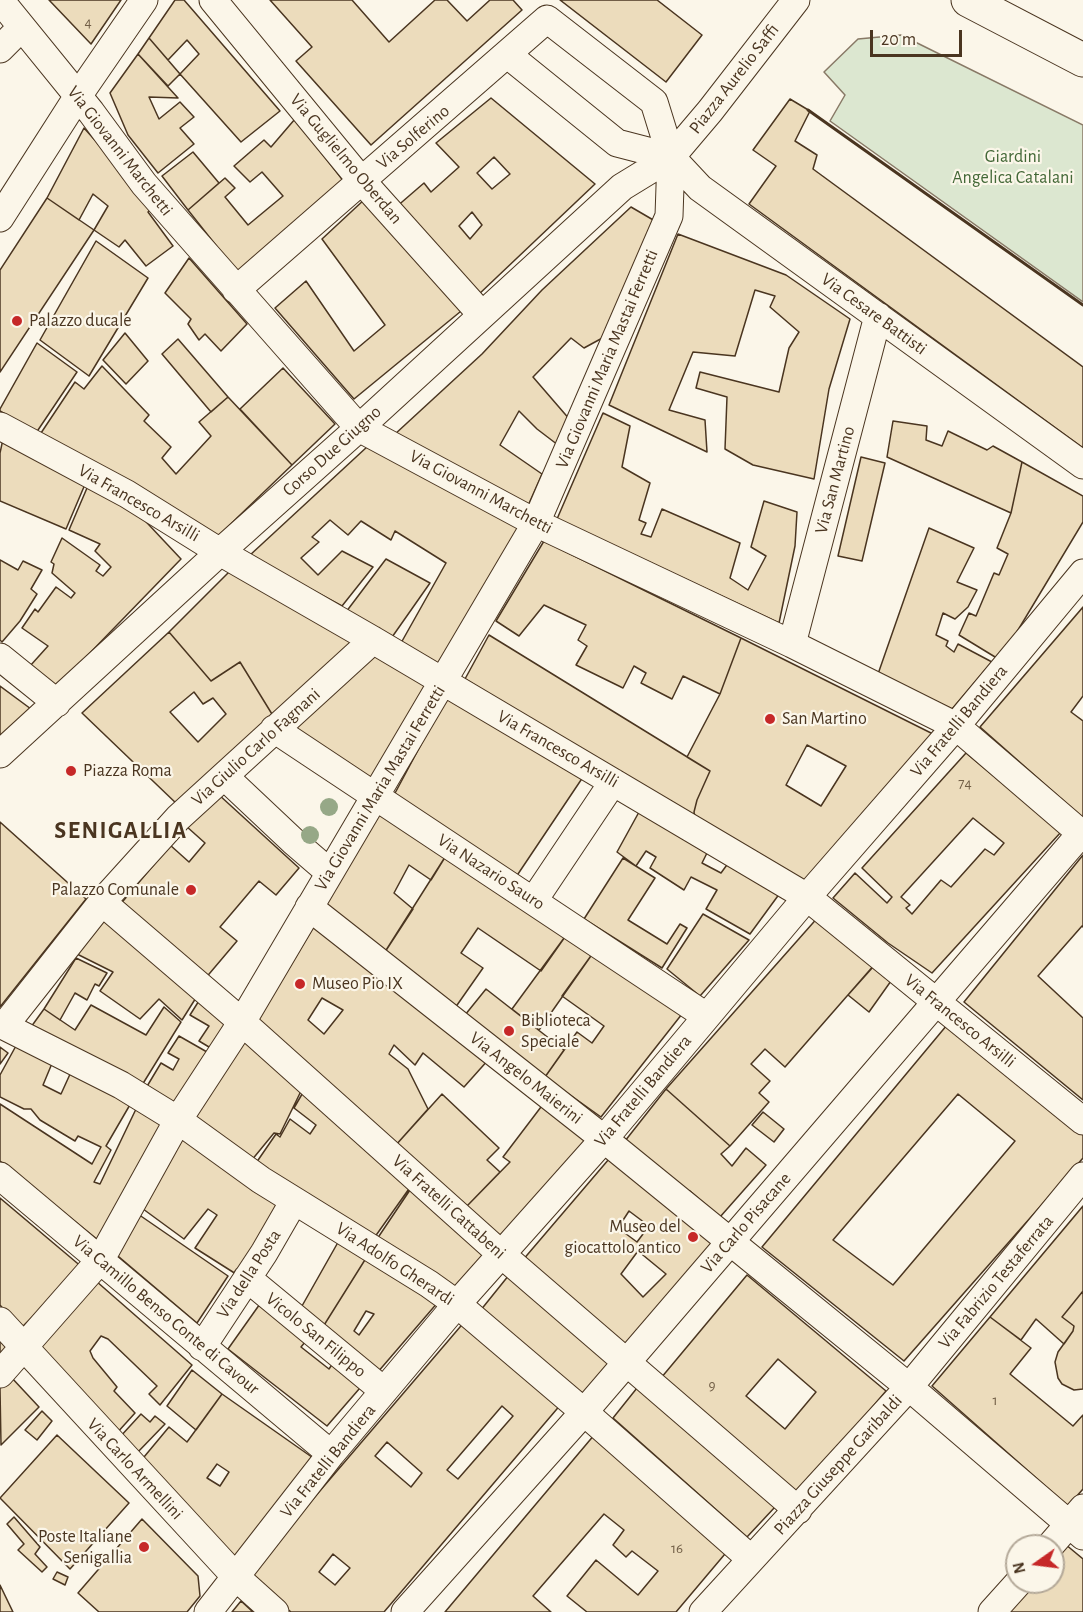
<!DOCTYPE html>
<style>
body{margin:0}
#map{position:relative;width:1083px;height:1612px;overflow:hidden;background:#fbf6e9;font-family:"Alegreya Sans",sans-serif}
canvas{display:block}
.north{position:absolute;left:1005px;top:1534px;width:60px;height:60px;box-sizing:border-box;background:#fbf6e9;border:2px solid #b4a999;border-radius:50%;rotate:256deg;font-size:16px;font-weight:700;line-height:24px;text-align:center;color:#4a3520}
.north::after{content:'';display:block;margin:auto;width:21px;height:27px;background:#c62828;clip-path:polygon(50% 0,100% 100%,50% 72%,0 100%)}
.scale{position:absolute;left:870px;top:30px;width:92px;height:27px;box-sizing:border-box;border:3px solid #4a3520;border-top:0;padding-left:8px;font-size:18px;line-height:21px;white-space:nowrap;color:#4a3520;-webkit-text-stroke:4px #fbf6e9;paint-order:stroke}
</style>
<div id="map">
<canvas width="1083" height="1612"></canvas>
<div class="north">N</div>
<div class="scale">20 m</div>
</div>
<script>
const ctx = document.querySelector('canvas').getContext('2d');
ctx.lineJoin = 'round';
function fill(path, color) { ctx.fillStyle = color; ctx.fill(path, 'evenodd'); }
function trace(path, color, width, dash) { ctx.strokeStyle = color; ctx.lineWidth = width; ctx.lineCap = dash ? 'butt' : 'round'; ctx.setLineDash(dash || []); ctx.stroke(path); }
function label(font, color, halo, rows, align = 'center') {
  ctx.font = font + ' "Alegreya Sans",sans-serif'; ctx.lineWidth = 4.5; ctx.setLineDash([]); ctx.textBaseline = 'middle'; ctx.strokeStyle = halo; ctx.fillStyle = color; for (const [text, x, y, turn = 0] of rows) {
    ctx.save(); ctx.translate(x, y); ctx.rotate((+turn || 0) * Math.PI / 180); ctx.textAlign = isNaN(turn) ? turn : align; if (halo) ctx.strokeText(text, 0, 0); ctx.fillText(text, 0, 0); ctx.restore();
  }
}
const green = new Path2D(`
 M901,35L1083,125V302L830,121L845,95L824,72L858,39Z`);
fill(green, '#dce7d0');
trace(green, '#887966', 1.5);
const building = new Path2D(`
 M49,0H121L91,44Z
 M175,0H184L280,111L241,142L180,74L199,54L187,40L168,60L149,38Z
 M270,0H352L389,42L435,0H447L467,21L490,0H513L522,10L371,145L296,61L312,47Z
 M560,0H657L702,35L666,82Z
 M149,38L180,74L168,86L138,54Z
 M138,54L178,98L149,97L159,119L180,102L194,117L180,128L194,144L158,173L128,135L110,93Z
 M491,98L595,184L477,296L395,208L424,183L431,192L459,167L436,143ZM494,157L510,174L492,189L477,173ZM472,212L482,225L470,239L459,226Z
 M790,99L810,111L795,141L817,155L813,169L1083,367V448L749,204L776,166L753,150Z
 M295,119L345,183L237,272L188,210L225,178L235,188L225,197L248,225L283,196L262,172L250,182L234,166L264,140L271,147Z
 M84,128L154,206L148,212L173,246L146,266L125,240L119,247L94,230L108,206L93,194L79,220L47,198Z
 M193,152L219,183L188,210L162,176Z
 M47,198L94,230L0,372V270Z
 M366,198L466,307L354,399L275,308L306,281L354,351L385,325L322,239Z
 M631,207L655,221L606,336L584,348L571,338L533,377L571,421L558,445L537,429L519,411L500,445L542,474L527,508L394,435L482,354L542,290Z
 M678,234L786,275L850,319L829,389L814,479L753,465L725,449L727,397L696,388L700,372L779,392L789,348L799,332L770,307L775,296L755,290L735,356L693,352L669,410L705,420L707,452L609,405Z
 M96,241L148,278L89,376L40,340Z
 M189,258L247,324L221,351L205,334L199,340L188,324L191,319L165,293Z
 M125,333L148,361L126,384L103,360Z
 M178,339L228,397L211,412L162,354Z
 M37,343L77,372L36,433L0,411V409Z
 M102,366L149,415L144,421L171,447L162,458L176,474L211,436L199,422L228,397L292,465L213,541L39,436L75,382L84,389Z
 M283,368L335,424L292,465L240,409Z
 M603,413L630,426L622,467L650,483L639,520L646,523L641,534L651,537L662,509L740,543L730,578L748,590L766,556L751,547L764,501L797,512L795,546L779,623L557,519Z
 M893,421L927,426L926,440L942,446L948,431L987,450L993,446L1022,462L1011,513L887,457Z
 M3,439L86,482L66,529L0,501V453Z
 M368,446L523,526L441,668L401,643L446,563L395,531L391,540L361,521L348,535L330,520L312,537L319,542L301,558L318,575L342,551L373,567L342,606L249,556Z
 M861,457L885,463L862,561L838,556Z
 M1022,462L1083,496V522L1000,660L959,635L969,613L976,616L994,573L999,575L1008,554L997,548L1011,513Z
 M90,481L134,509L181,559L56,688L30,666L48,646L22,628L35,609L38,612L56,587L71,598L75,593L52,573L54,564L51,562L62,538L100,565L96,571L103,576L111,567L95,551L100,544L69,530Z
 M929,528L974,548L957,582L977,590L968,607L955,619L943,613L936,635L948,641L946,646L954,652L958,644L992,662L952,709L878,674Z
 M544,541L741,638L720,694L683,676L672,699L641,683L646,673L634,666L623,688L576,665L587,646L578,640L586,625L544,605L519,636L496,621Z
 M386,559L430,583L390,640L346,612Z
 M0,560L18,570L23,561L42,570L31,589L37,594L20,621L2,642L0,640Z
 M232,569L363,644L275,719L240,662L211,681L169,632Z
 M1083,607V696L1071,712L1083,721V818L980,727Z
 M169,632L211,681L240,662L275,719L179,806L82,713ZM194,692L203,704L213,698L226,714L198,742L170,712Z
 M489,635L710,771L697,800L694,812L696,822L465,679Z
 M741,638L933,734L804,887L696,822L694,812L697,800L710,771L687,757L720,694ZM807,745L846,766L821,806L786,785Z
 M373,654L430,685L371,782L291,728Z
 M0,686L31,709L0,737Z
 M447,696L583,777L516,877L394,795Z
 M966,753L1061,832L932,973L888,943L833,898L855,873L887,903L892,897L862,868ZM973,818L1004,843L994,855L985,849L951,887L941,880L912,914L906,908L910,905L901,897Z
 M218,794L299,868L276,895L259,881L220,927L237,941L204,980L118,907L190,822Z
 M379,807L447,854L431,880L409,865L394,893L413,909L383,955L320,904Z
 M639,812L707,853L702,863L721,873L729,862L780,893L750,934L706,909L717,890L691,877L684,890L650,868L656,857L646,851L636,866L617,852Z
 M0,822L86,899L0,1007Z
 M186,826L205,843L189,862L170,845Z
 M447,854L567,934L541,971L478,928L461,953L483,968L455,1008L383,955Z
 M1083,855V927L1082,926L1038,976L1083,1018V1100L964,1002Z
 M623,858L655,878L628,920L667,944L680,924L687,928L662,968L584,919Z
 M703,914L749,940L700,996L667,969Z
 M820,915L875,964L785,1067L765,1049L751,1064L770,1081L759,1093L769,1102L730,1146L666,1089Z
 M106,916L199,993L182,1020L159,999L140,1019L100,991L113,972L77,954Z
 M314,926L489,1059L464,1087L423,1053L415,1065L394,1045L389,1054L408,1069L428,1109L395,1146L256,1023ZM322,998L343,1010L324,1034L308,1020Z
 M567,934L593,953L539,1030L512,1009Z
 M593,953L682,1014L601,1117L545,1077L577,1032L592,1043L604,1026L562,996Z
 M76,958L107,973L99,986L95,984L87,1000L75,993L60,1020L44,1009Z
 M873,967L891,981L869,1012L848,995Z
 M486,989L564,1050L545,1077L465,1015Z
 M202,996L229,1020L214,1050L199,1041L209,1026L190,1015Z
 M91,1005L146,1035L164,1007L181,1022L139,1090L31,1027L44,1009L75,1030Z
 M947,1025L1083,1133V1158L904,1361L762,1247ZM958,1094L1015,1141L893,1285L833,1240Z
 M179,1036L214,1056L177,1113L143,1093L161,1063L173,1070L179,1059L168,1053Z
 M244,1036L303,1087L280,1134L274,1133L251,1161L189,1121Z
 M17,1044L53,1061L43,1085L61,1094L71,1072L131,1103L106,1146L111,1150L94,1182L100,1184L137,1107L171,1125L103,1244L0,1161V1104L92,1164L101,1147L78,1136L75,1141L40,1120L31,1109H24L0,1097V1075Z
 M0,1047L8,1053L0,1064Z
 M305,1089L411,1186L372,1241L254,1166L276,1134L280,1137L290,1119L310,1134L316,1125L294,1108Z
 M666,1089L730,1146L721,1154L732,1166L746,1148L766,1165L720,1217L690,1191L687,1194L625,1141Z
 M442,1094L499,1148L487,1160L500,1172L467,1206L395,1146Z
 M544,1103L590,1140L500,1242L467,1206L510,1162L503,1157Z
 M763,1112L784,1129L774,1142L752,1125Z
 M184,1133L288,1203L236,1274L195,1248L217,1215L208,1209L184,1239L139,1206Z
 M609,1159L715,1244L625,1350L522,1261ZM629,1211L649,1226L637,1242L618,1228ZM638,1251L666,1274L643,1297L621,1274Z
 M412,1187L488,1250L453,1290L375,1242Z
 M0,1198L83,1268L20,1329L0,1305Z
 M1083,1206V1291L1062,1317L1074,1326L1073,1331L1064,1344L1036,1319L1021,1340L990,1317Z
 M135,1212L228,1276L197,1323L112,1251Z
 M341,1237L368,1255L321,1330L298,1313Z
 M368,1255L439,1301L377,1373L321,1330ZM366,1311L374,1314L359,1335L354,1331Z
 M509,1275L614,1365L584,1400L480,1311Z
 M747,1275L886,1391L796,1497L661,1378ZM778,1359L816,1392L785,1429L746,1396Z
 M96,1281L192,1365L160,1405L149,1394L157,1386L108,1339L101,1336L90,1351L93,1358L117,1387L114,1391L135,1413L116,1434L37,1347Z
 M1083,1291V1389L1074,1390L1062,1384L1058,1378L1055,1362L1058,1352L1073,1331L1074,1326L1062,1317Z
 M262,1301L310,1336L301,1347L329,1369L337,1357L366,1381L327,1426L228,1349Z
 M990,1317L1031,1348L1010,1374L1073,1426L1083,1415V1489L1068,1506L932,1386Z
 M466,1320L562,1403L384,1612H291L248,1575ZM502,1406L513,1416L458,1479L447,1470ZM387,1442L422,1473L411,1487L375,1456ZM333,1554L350,1568L335,1585L319,1572Z
 M0,1333L15,1350L0,1365Z
 M192,1370L222,1394L196,1430L167,1406Z
 M11,1377L39,1407L1,1445L0,1388Z
 M637,1388L775,1507L747,1537L613,1418Z
 M222,1394L316,1460L237,1563L139,1463L169,1427L187,1442ZM217,1464L229,1472L220,1486L207,1478Z
 M42,1411L52,1421L37,1440L25,1430Z
 M141,1414L150,1422L155,1416L165,1424L136,1454L119,1438Z
 M595,1434L730,1548L676,1612H587L567,1596L596,1560L638,1595L658,1571L632,1551L626,1557L613,1545L624,1530L604,1514L533,1596L551,1612H445Z
 M57,1435L129,1503L70,1569L0,1498Z
 M14,1517L40,1547L35,1554L47,1567L42,1572L18,1550L24,1544L7,1524Z
 M142,1519L198,1576L200,1596L187,1612H99L78,1593Z
 M1065,1544L1083,1559V1612H1004L1031,1582H1053V1558Z
 M57,1572L68,1577L65,1585L53,1579Z
 M0,1585L13,1612H0Z
 M241,1601L253,1612H232Z`);
fill(building, '#ecdcbc');
trace(building, '#4a3520', 1.5);
const street = new Path2D(`
 M0,0L91,112L144,184L359,428L536,523L792,644L956,726L1083,835
 M213,0L361,180L482,315
 M0,49L22,27
 M508,55L617,143L671,157
 M671,157L700,188L1083,465
 M0,218L78,96L144,0
 M0,426L127,494L220,552L373,640L807,897L1083,1121
 M792,644L878,316
 M0,657L57,703
 M274,729L706,1016
 M0,754L220,552L359,428L622,187L671,157L710,111L796,0
 M224,776L293,841L329,872
 M534,900L613,782
 M102,902L242,1022L501,1254L798,1510
 M309,907L604,1139L909,1387L1083,1536
 M0,1024L121,1085L178,1120L261,1180L429,1284L457,1304L584,1412L751,1559
 M5,1025L102,902L178,818L373,640
 M0,1176L331,1454
 M247,1278L384,1391
 M0,1321L236,1577L275,1612
 M202,1347L264,1253L294,1201
 M0,1374L101,1259L178,1120L242,1022L536,523L669,216L671,157L654,102L547,19L236,290
 M1050,1546L1083,1508
 M208,1612L331,1454L457,1304L604,1139L807,897L956,726L1083,573
 M405,1612L584,1412L1083,831
 M703,1612L909,1387L1083,1176
 M992,1612L1019,1582`);
const secondary = new Path2D(`
 M968,0L1083,60`);
trace(street, '#4a3520', 29);
trace(secondary, '#4a3520', 35);
trace(street, '#fbf6e9', 27);
trace(secondary, '#fbf6e9', 33);
trace(new Path2D(`
 M808,110L1083,305`), '#4a3520', 3);
ctx.fillStyle = '#96a887';
for (const [x, y] of [
 [329,807],
 [310,835]
]) { ctx.beginPath(); ctx.arc(x, y, 9, 0, 2 * Math.PI); ctx.fill(); }
for (const [x, y, r, color] of [
 [17,321,6,"#c62828"],
 [770,719,6,"#c62828"],
 [71,771,6,"#c62828"],
 [191,890,6,"#c62828"],
 [300,984,6,"#c62828"],
 [509,1031,6,"#c62828"],
 [693,1237,6,"#c62828"],
 [144,1547,6,"#c62828"]
]) { const dot = new Path2D(); dot.arc(x, y, r, 0, 2 * Math.PI); ctx.fillStyle = color; ctx.fill(dot); trace(dot, '#fbf6e9', 2); }
label('15px', '#725f47', null, [
 ["4",88,22],
 ["74",965,783],
 ["9",712,1385],
 ["1",995,1400],
 ["16",677,1548]
]);
label('18px', '#4a3520', '#fbf6e9', [
 ["Piazza Aurelio Saffi",734,79,-52],
 ["Via Solferino",413,137,-40],
 ["Via Giovanni Marchetti",120,151,52],
 ["Via Guglielmo Oberdan",346,159,50],
 ["Via Cesare Battisti",874,314,36],
 ["Via Giovanni Maria Mastai Ferretti",607,359,-67],
 ["Corso Due Giugno",332,451,-42],
 ["Via San Martino",835,480,-75],
 ["Via Giovanni Marchetti",481,492,28],
 ["Via Francesco Arsilli",139,503,30],
 ["Via Fratelli Bandiera",959,721,-50],
 ["Via Giulio Carlo Fagnani",256,747,-42],
 ["Via Francesco Arsilli",558,749,30],
 ["Via Giovanni Maria Mastai Ferretti",380,788,-59],
 ["Via Nazario Sauro",491,872,33],
 ["Via Francesco Arsilli",960,1021,39],
 ["Via Angelo Maierini",526,1078,38],
 ["Via Fratelli Bandiera",643,1091,-50],
 ["Via Fratelli Cattabeni",449,1207,42],
 ["Via Carlo Pisacane",746,1223,-49],
 ["Via Adolfo Gherardi",395,1264,33],
 ["Via della Posta",249,1274,-57],
 ["Via Fabrizio Testaferrata",996,1282,-50],
 ["Via Camillo Benso Conte di Cavour",166,1315,40],
 ["Vicolo San Filippo",316,1335,39],
 ["Via Fratelli Bandiera",328,1461,-51],
 ["Piazza Giuseppe Garibaldi",838,1465,-48],
 ["Via Carlo Armellini",135,1469,47]
]);
label('18px', '#436837', '#fbf6e9', [
 ["Giardini",1013,157],
 ["Angelica Catalani",1013,178]
]);
label('18px', '#4a3520', '#fbf6e9', [
 ["Palazzo ducale",29,321],
 ["San Martino",782,719],
 ["Piazza Roma",83,771],
 ["Palazzo Comunale",179,890,"right"],
 ["Museo Pio IX",312,984],
 ["Biblioteca",521,1021],
 ["Speciale",521,1042],
 ["Museo del",681,1227,"right"],
 ["giocattolo antico",681,1248,"right"],
 ["Poste Italiane",132,1537,"right"],
 ["Senigallia",132,1558,"right"]
], 'left');
ctx.letterSpacing = '1.5px';
label('bold 24px', '#4a3520', '#fbf6e9', [
 ["SENIGALLIA",121,831]
]);
ctx.letterSpacing = '0px';
</script>
